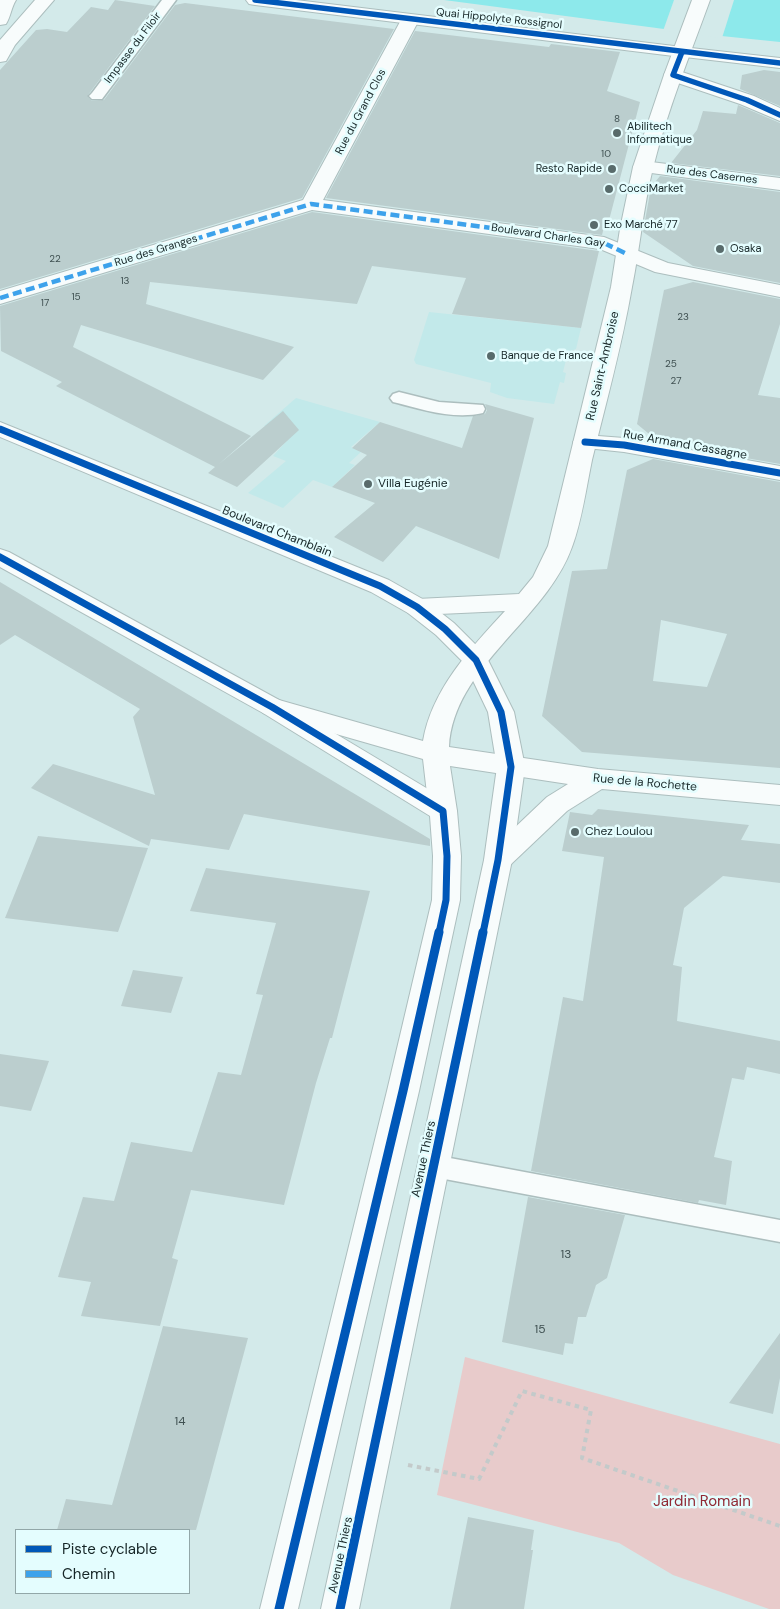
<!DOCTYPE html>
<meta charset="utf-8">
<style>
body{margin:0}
#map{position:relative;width:780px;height:1609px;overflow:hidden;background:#d3eaea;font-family:"DM Sans",sans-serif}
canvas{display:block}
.legend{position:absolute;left:15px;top:1529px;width:175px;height:65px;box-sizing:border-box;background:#e4fdfe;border:1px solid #92a7a8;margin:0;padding:6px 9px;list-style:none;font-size:15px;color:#162627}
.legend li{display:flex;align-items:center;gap:10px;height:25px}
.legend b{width:25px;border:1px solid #92a7a8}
</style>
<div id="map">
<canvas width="780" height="1609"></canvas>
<ul class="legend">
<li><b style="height:6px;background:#0057b8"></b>Piste cyclable</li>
<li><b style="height:6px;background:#3da2eb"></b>Chemin</li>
</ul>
</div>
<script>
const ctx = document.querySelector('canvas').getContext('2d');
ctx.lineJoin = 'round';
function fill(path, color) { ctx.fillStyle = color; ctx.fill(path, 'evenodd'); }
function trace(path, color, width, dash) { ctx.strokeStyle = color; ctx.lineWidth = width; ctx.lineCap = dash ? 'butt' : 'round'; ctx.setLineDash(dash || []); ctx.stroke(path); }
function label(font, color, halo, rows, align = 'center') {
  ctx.font = font + ' "DM Sans",sans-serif'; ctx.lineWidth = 5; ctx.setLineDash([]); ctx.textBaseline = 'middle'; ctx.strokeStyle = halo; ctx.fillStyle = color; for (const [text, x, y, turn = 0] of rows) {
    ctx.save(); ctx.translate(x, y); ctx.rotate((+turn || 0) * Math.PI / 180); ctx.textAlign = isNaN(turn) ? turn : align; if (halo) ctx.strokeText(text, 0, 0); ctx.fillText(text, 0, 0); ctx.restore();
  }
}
fill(new Path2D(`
 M429,312L581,328L576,349L568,352L563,372L566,373L564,383L560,382L554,404L507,398L490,392L491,383L416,364L414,360Z
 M296,398L380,422L351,447L361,452L349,463L355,465L332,487L313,480L283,508L248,493L286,461L273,456L292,435L264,426Z`), '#c2e9ea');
fill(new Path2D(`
 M465,1357L780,1444V1609H769L673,1575L619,1543L437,1495Z`), '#e8cbcb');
fill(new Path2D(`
 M444,0H780V42L702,34Z`), '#8de9eb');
fill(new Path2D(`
 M674,0H734L722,38L663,31Z`), '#d3eaea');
fill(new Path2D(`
 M115,0L155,6L88,95V97L92,101L104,100L175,5L185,3L394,29L302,198L0,289V70L36,30L47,29L67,32L91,7L108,10Z
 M415,31L549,47L551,44L620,52L607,91L640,102L607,228L604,227L602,235L326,198Z
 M764,70L780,72V106L740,89L742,75Z
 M738,105L780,123V176L671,163L697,130L703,111L736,114Z
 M660,176L780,192V283L693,266L643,232L651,187Z
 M312,212L599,251L581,328L452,314L466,278L372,266L357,304L150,282L146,304L294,347L263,380L81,325L73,347L251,436L219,464L283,411L299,430L237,487L208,473L215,467L56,386L62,382L1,351L0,306Z
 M693,282L780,299V324L758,395L780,398V464L660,443L637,424L664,290Z
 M485,404L534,418L499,559L416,526L383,562L334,537L375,503L332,487L367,455L352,448L380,422L462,448L473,416L485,414L487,410Z
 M653,459L780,482V768L582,752L542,716L572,571L607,569L627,470ZM661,620L727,634L707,687L653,681Z
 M0,582L430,839V846L244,814L229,850L151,839L149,846L31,788L53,764L155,795L133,717L140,709L15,635L0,645Z
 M598,809L749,825L741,840L780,844V883L723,876L684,908L673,965L682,967L677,1021L780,1041V1074L747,1067L744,1080L732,1078L714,1157L732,1161L726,1205L699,1200L698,1203L531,1171L563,997L583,1001L604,857L562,851L570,812L592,815Z
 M38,836L148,848L118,932L5,918Z
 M206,868L370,891L332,1038H330L316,1083L284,1205L191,1190L172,1258L178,1260L160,1326L81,1316L91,1282L58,1277L83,1197L114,1201L131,1142L192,1152L218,1072L241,1075L263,995L256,994L276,923L190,911Z
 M133,970L183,977L171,1013L121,1006Z
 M0,1054L49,1061L31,1111L0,1106Z
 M528,1197L625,1215L607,1278L596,1285L586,1317H578L573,1344L565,1343L563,1355L502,1342Z
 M163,1326L248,1338L196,1530H57L66,1499L112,1505Z
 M780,1333V1378L773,1414L729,1403Z
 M468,1517L534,1530L531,1550H533L524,1609H450Z`), '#bbcece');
const service = new Path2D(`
 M162,0H176L102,99H92L89,96L92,93Z
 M399,392L439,402L483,405L485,409L483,413C453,420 421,409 393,402L390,398L393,394Z
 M434,1155L780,1220V1242L434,1177L425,1174L421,1166L425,1158Z`);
const minor = new Path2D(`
 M410,15L416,16L419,20L323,200L604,237L668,263L780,285V297L655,272L600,249L312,210L0,304V291L303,200L401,20L404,16Z
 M682,47L780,58V68L676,56L673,52L676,48Z
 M673,69L754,96L780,108V121L740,104L666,79L664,75L666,71Z
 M643,161L780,178V190L636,171L633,167L636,163Z
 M585,435L624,438L780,466V480L624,452L577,447L573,442L577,437Z`);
const tertiary = new Path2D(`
 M0,0H16C11,8 11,16 6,24L0,25Z
 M35,0H54L15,45L6,61L0,62V40Z
 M246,0H296L682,47L688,48L691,52L688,56L682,57L255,5L249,4Z`);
const secondary = new Path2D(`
 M692,0H710C690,55 667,111 653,168C643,208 640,248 632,287C622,345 606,403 592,460C586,489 582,520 572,547C546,620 453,667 449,747L598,769L780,785V805L602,789L567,811L508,867L498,870L488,867L484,860L488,853L547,797L568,784L450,766L457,811L453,818L443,821L433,818L429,811L423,759L263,713L259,707L263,701L272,698L423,741C432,689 471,648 505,611L417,615L408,613L404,607L408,601L417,599L519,594L533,577L548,546L611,287L620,229L633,167L664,75Z`);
const primary = new Path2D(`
 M0,422L389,580L426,601L454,623L485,654L514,712L525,767L512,860L359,1609H321L484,860L497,767L488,712L465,664L436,635L408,613L371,592L0,437Z
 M0,549L9,552L281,701L453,804L457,811L461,856L460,900L419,1091L298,1609H260L387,1091L432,900L433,856L430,816L263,713L0,567Z`);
trace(service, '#acbebe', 3);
trace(minor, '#acbebe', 2);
trace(tertiary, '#acbebe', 2);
trace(secondary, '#acbebe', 2);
trace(primary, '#acbebe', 2);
trace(new Path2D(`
 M408,1465L479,1479L522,1391L591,1410L582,1458L780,1526`), '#c3caca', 4, [4.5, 4.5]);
fill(service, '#f8fcfc');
fill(minor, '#f8fcfc');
fill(tertiary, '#f8fcfc');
fill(secondary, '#f8fcfc');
fill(primary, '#f8fcfc');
trace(new Path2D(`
 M0,298L311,204L604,243L627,254`), '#3da2eb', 4.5, [9, 4.5]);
trace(new Path2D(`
 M255,0L780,63
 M682,52L673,75L747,100L780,115`), '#0057b8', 5.5);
trace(new Path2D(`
 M0,429L380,586L417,607L445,629L476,660L501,712L511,767L498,860L483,933
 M585,442L624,445L780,473
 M0,557L272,707L443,811L447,856L446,900L439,933`), '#0057b8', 7);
trace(new Path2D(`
 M279,1609L403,1091L439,932
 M340,1609L483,932`), '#0057b8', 9);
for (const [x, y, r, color] of [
 [617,133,5,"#586b6b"],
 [612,169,5,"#586b6b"],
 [609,189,5,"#586b6b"],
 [594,225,5,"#586b6b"],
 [720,249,5,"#586b6b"],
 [491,356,5,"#586b6b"],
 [368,484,5,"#586b6b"],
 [575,832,5,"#586b6b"]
]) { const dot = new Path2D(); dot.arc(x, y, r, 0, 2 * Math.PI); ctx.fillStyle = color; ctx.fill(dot); trace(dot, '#e4fdfe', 2); }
label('10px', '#3f5051', null, [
 ["8",617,119],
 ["10",606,154],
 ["22",55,259],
 ["13",125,281],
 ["15",76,297],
 ["17",45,303],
 ["23",683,317],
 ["25",671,364],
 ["27",676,381]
]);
label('11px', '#162627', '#e4fdfe', [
 ["Quai Hippolyte Rossignol",499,19,6],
 ["Impasse du Filoir",133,48,-53],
 ["Rue du Grand Clos",361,112,-62],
 ["Rue des Casernes",712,175,7],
 ["Boulevard Charles Gay",548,236,8],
 ["Rue des Granges",156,251,-17]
]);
label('11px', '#162627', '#e4fdfe', [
 ["Abilitech",627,127],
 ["Informatique",627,140],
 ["Resto Rapide",602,169,"right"],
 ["CocciMarket",619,189],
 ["Exo Marché 77",604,225],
 ["Osaka",730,249],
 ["Banque de France",501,356]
], 'left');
label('12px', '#162627', '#e4fdfe', [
 ["Rue Saint-Ambroise",603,366,-77],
 ["Rue Armand Cassagne",685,445,10],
 ["Boulevard Chamblain",277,532,22],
 ["Rue de la Rochette",645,783,5],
 ["Avenue Thiers",424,1159,-78],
 ["Avenue Thiers",341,1555,-78]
]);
label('12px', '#162627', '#e4fdfe', [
 ["Villa Eugénie",378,484],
 ["Chez Loulou",585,832]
], 'left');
label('12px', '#3f5051', null, [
 ["13",566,1255],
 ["15",540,1330],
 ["14",180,1422]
]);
label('15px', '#912934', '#e4fdfe', [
 ["Jardin Romain",702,1502]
]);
</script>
